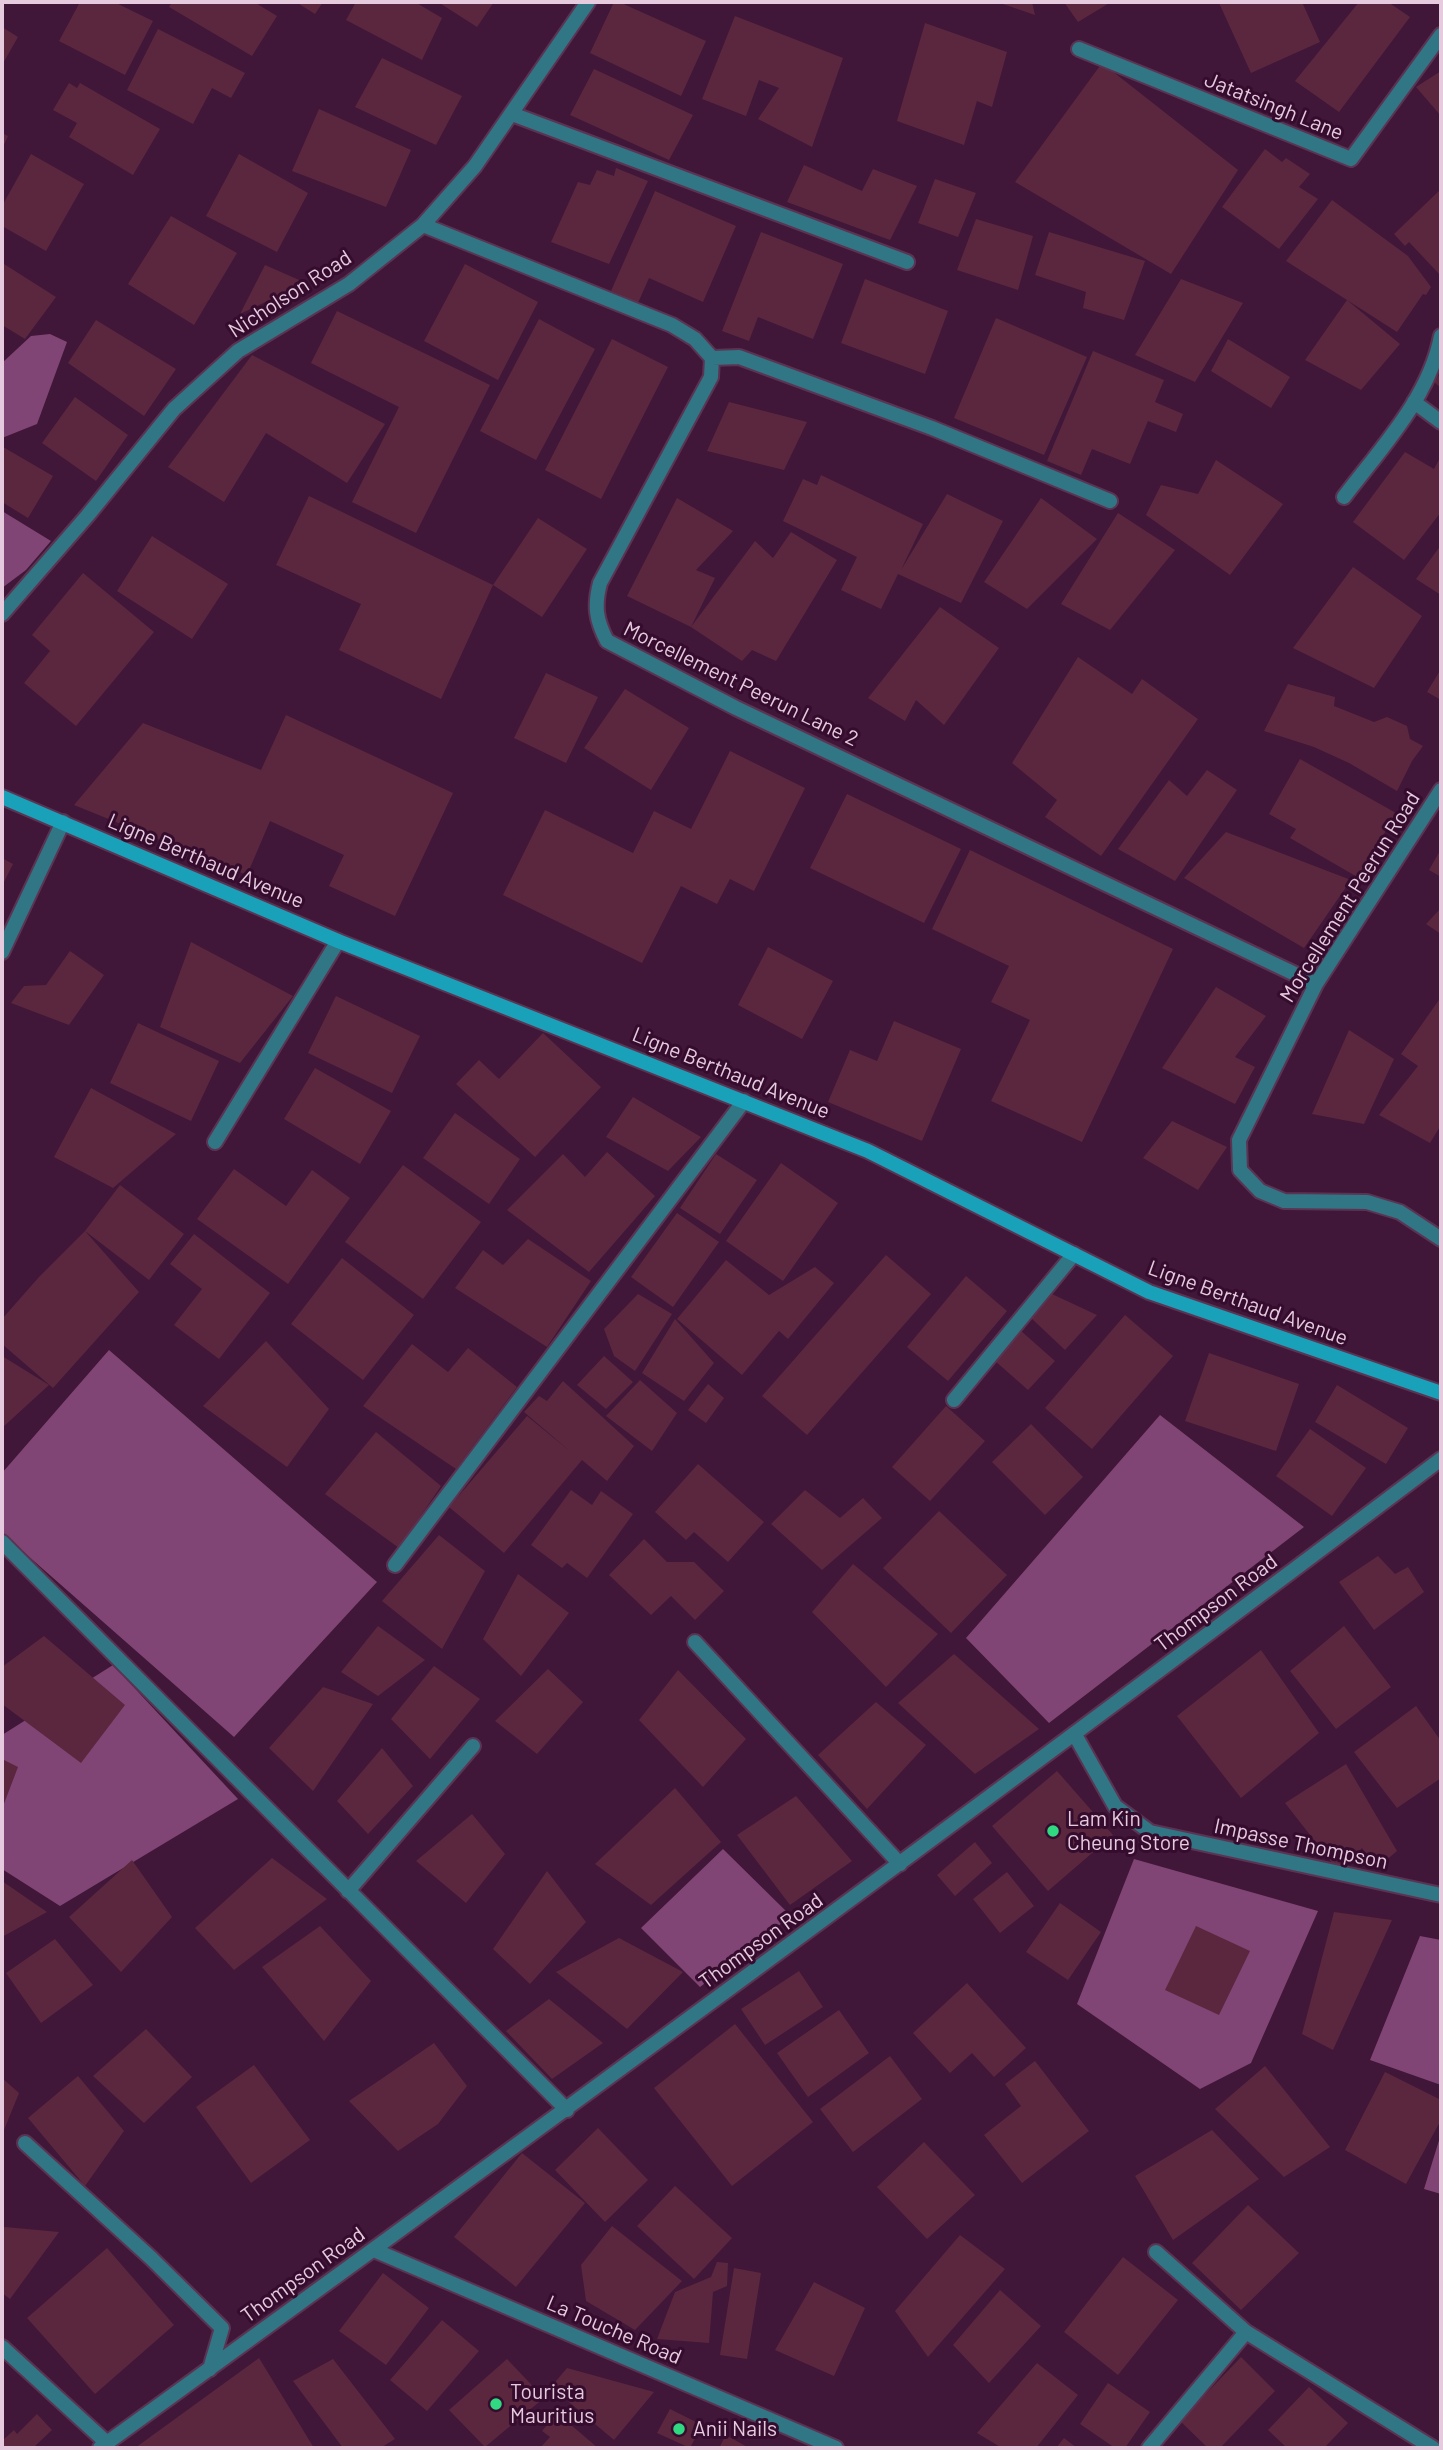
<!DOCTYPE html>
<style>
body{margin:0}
#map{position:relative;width:1443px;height:2450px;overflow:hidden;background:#401738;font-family:Barlow,sans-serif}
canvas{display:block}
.frame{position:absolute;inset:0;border:4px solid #e6cbdf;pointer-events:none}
</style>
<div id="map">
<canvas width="1443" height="2450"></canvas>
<div class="frame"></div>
</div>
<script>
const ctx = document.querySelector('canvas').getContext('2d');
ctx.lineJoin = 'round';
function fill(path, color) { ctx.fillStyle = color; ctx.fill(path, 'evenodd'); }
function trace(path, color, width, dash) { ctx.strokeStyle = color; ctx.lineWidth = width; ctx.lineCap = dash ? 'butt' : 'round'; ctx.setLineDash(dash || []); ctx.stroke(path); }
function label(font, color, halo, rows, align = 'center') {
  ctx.font = font + ' Barlow,sans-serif'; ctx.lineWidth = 6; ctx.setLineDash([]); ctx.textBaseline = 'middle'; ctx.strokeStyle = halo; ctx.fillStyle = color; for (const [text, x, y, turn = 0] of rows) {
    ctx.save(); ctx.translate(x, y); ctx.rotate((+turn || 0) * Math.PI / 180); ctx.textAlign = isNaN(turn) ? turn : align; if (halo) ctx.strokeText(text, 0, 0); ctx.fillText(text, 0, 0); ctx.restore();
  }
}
fill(new Path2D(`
 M50,334L67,342L37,424L2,438V363L31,336Z
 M2,511L51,541L26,570L2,588Z
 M109,1350L377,1582L234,1737L2,1533V1473Z
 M1160,1415L1304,1527L1049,1723L966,1638Z
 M113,1665L238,1799L60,1906L2,1869V1735Z
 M723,1849L791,1916L700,1987L641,1928Z
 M1134,1859L1318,1911L1251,2063L1200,2089L1077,2004Z
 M1420,1936L1441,1940V2085L1370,2060Z
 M1441,2134V2194L1424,2189Z`), '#804575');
fill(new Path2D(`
 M80,2H114L153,21L125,75L59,41Z
 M172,2H254L277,16L252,56L169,7Z
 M296,2H323L315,14Z
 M356,2H415L442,18L422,60L346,20Z
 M438,2H494L477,27Z
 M614,2H619L706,41L681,96L590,53Z
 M997,2H1032L1035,15Z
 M1064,2H1111L1078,22Z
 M1221,2H1302L1320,42L1251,73L1219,3Z
 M1359,2H1388L1410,17L1339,112L1295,81Z
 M735,16L843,58L812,147L758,119L779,88L759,80L746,116L702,99Z
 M925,23L1007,52L992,107L977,101L964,145L897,121Z
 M2,27L18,37L2,65Z
 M158,29L245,73L231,98L212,88L193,124L127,90Z
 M382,58L462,96L436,145L355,107Z
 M1102,63L1238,170L1171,274L1015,182Z
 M594,69L693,115L669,160L570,115Z
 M1441,71V116L1416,87Z
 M69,83L77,88L80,83L160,129L133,175L69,137L77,123L53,110Z
 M319,109L411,150L386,207L292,171Z
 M2,133L8,136L2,149Z
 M1265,149L1282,162L1286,158L1310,174L1299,187L1318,199L1279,249L1222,207Z
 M31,154L84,184L46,251L2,226V206Z
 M239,154L308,193L277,252L206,216Z
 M804,165L862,191L873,169L917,186L890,240L787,202Z
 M616,168L648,181L609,264L551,242L578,182L590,185L597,170L614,176Z
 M935,179L976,193L958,237L918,223Z
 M1441,189V276L1409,242L1405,246L1394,234Z
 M655,191L736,226L703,302L649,278L638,303L611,291Z
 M1332,200L1408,256L1431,287L1426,295L1423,294L1397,332L1286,261Z
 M171,216L237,253L194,325L128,284Z
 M976,219L1033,236L1018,290L957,270Z
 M761,232L843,264L813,339L758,317L749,341L722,331Z
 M1049,232L1145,261L1124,320L1083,308L1086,292L1035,275Z
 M4,264L56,297L25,339L2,325V268Z
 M465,264L538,302L498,380L424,341Z
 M265,265L306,283L240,314Z
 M865,279L948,311L925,374L841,343Z
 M1181,279L1243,303L1195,382L1135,355Z
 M1347,300L1400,344L1361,390L1305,360Z
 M337,311L490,385L416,533L352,502L399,407L311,363Z
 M996,318L1087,357L1044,455L954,418Z
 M539,319L595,349L536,460L480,431Z
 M96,320L176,369L144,416L68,363Z
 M612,339L668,367L601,499L545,470Z
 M1228,339L1290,377L1271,408L1211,371Z
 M1093,351L1164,380L1155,402L1183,414L1176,432L1148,421L1130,464L1092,449L1081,475L1047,461Z
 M252,355L385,424L347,483L266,433L224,502L168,467Z
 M1441,372V388L1434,382Z
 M75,397L128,435L96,481L42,443Z
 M729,402L807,422L784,470L707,451Z
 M3,447L53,476L28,518L2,502Z
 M1405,452L1434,469L1441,456V512L1404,560L1353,522Z
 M1216,460L1283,504L1230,575L1146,515L1161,485L1198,494Z
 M821,475L923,524L901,570L947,494L1003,521L961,603L898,574L881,609L841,590L857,557L783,521L803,479L817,485Z
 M309,496L493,585L441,699L339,650L361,604L276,565Z
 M677,498L733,531L696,570L715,578L691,627L627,596Z
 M1041,498L1097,539L1027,609L984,582Z
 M1118,513L1175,550L1110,630L1061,604Z
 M538,518L587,549L542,617L493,585Z
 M791,532L837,560L776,661L752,650L742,661L691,627L755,541L773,558Z
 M152,536L228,584L192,639L117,591Z
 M1441,545V595L1416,579Z
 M1353,567L1422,616L1374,688L1293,648Z
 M83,573L154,632L76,726L24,683L50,651L32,635Z
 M940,607L999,648L944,725L916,700L905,721L868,698Z
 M1078,657L1132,694L1142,679L1198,719L1101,856L1045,817L1057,800L1012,763Z
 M1441,669V700L1427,692Z
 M546,673L598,697L566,763L514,738Z
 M1288,684L1335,697L1334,706L1374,722L1387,717L1407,726L1410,739L1423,746L1412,761L1397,791L1349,763L1314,747L1264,731Z
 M625,689L689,728L651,790L584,748Z
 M286,715L453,793L395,916L329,886L344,855L270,821L247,875L74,805L143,723L261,770Z
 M730,751L805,788L754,891L730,879L717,904L681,886L642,963L503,895L545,810L633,853L654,811L691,829Z
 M1300,759L1396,813L1359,878L1290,838L1296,829L1269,814Z
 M1207,770L1237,790L1175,881L1118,849L1169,780L1187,796Z
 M847,794L961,849L924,923L810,868Z
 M1226,832L1351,880L1304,948L1184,878Z
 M1441,849V877L1429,870Z
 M970,850L1173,949L1082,1142L991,1101L1030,1020L991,1002L1009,966L932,929Z
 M2,858L13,864L2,886Z
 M1441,908V934L1426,924Z
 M191,942L293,996L240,1063L160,1027Z
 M768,947L833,981L802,1039L738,1005Z
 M70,951L104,975L69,1025L11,1003L24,986L46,985Z
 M1216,987L1266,1016L1235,1057L1255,1067L1235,1104L1162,1068Z
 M336,996L420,1036L392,1093L308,1053Z
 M1441,997V1125L1430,1143L1379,1115L1418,1066L1401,1054Z
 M894,1021L961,1049L922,1141L828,1102L850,1050L877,1061Z
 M138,1023L219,1061L191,1121L110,1083Z
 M1349,1030L1394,1059L1364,1124L1312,1114Z
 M543,1033L601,1087L535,1157L456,1084L479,1060L499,1079Z
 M315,1068L391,1111L360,1164L284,1119Z
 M91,1088L176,1134L113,1188L54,1157Z
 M633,1097L701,1137L668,1171L606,1137Z
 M455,1113L520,1159L489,1204L423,1158Z
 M1172,1121L1227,1147L1198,1190L1143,1158Z
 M607,1152L655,1196L589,1272L507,1210L563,1154L585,1177Z
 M716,1154L757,1180L720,1234L680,1208Z
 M781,1163L838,1203L783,1281L726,1241Z
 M403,1165L481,1222L423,1299L345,1242Z
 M234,1169L286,1206L312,1170L350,1198L288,1284L197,1219Z
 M120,1185L184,1234L149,1280L85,1231Z
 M677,1213L719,1242L673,1307L631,1277Z
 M85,1231L139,1292L53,1388L2,1344V1319L39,1277Z
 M194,1234L270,1293L219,1359L174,1325L202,1289L170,1264Z
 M528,1239L591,1281L547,1347L455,1288L483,1250L503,1265Z
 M886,1255L931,1294L807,1435L762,1396Z
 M342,1258L414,1315L363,1380L291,1324Z
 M726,1260L769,1295L815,1267L834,1283L788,1339L779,1331L742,1375L677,1319Z
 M966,1276L1007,1311L948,1381L907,1347Z
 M638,1294L672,1314L635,1371L614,1356L604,1329Z
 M1052,1294L1097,1315L1065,1350L1030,1317Z
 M1125,1315L1173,1356L1092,1449L1045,1408Z
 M675,1319L714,1363L684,1401L642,1373Z
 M1020,1330L1055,1361L1028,1390L994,1360Z
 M266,1341L329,1409L287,1467L203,1406Z
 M412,1344L448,1372L468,1348L517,1387L456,1469L363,1406Z
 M1209,1353L1299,1384L1276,1451L1185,1421Z
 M2,1356L49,1385L2,1428Z
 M604,1356L633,1382L606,1409L577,1385Z
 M640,1380L677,1413L652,1451L606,1416Z
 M563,1381L634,1446L607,1481L582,1460L504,1553L449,1507L527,1416L571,1452L524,1412L539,1396L547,1401Z
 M708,1384L724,1398L706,1423L688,1410Z
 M1337,1385L1408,1428L1386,1464L1315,1422Z
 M946,1406L985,1441L930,1501L892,1467Z
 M1031,1424L1083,1477L1045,1515L992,1462Z
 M1310,1429L1366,1468L1332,1516L1276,1476Z
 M376,1432L441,1486L399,1548L325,1494Z
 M698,1464L764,1522L728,1562L694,1532L686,1540L655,1512Z
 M571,1490L592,1505L601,1491L633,1514L587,1578L567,1563L562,1568L531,1545Z
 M805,1490L840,1518L863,1498L882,1518L822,1570L771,1524Z
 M939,1511L1007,1575L951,1633L883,1568Z
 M439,1535L485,1571L442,1649L382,1601Z
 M644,1539L667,1562H694L724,1591L695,1620L671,1596L651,1615L609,1575Z
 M1378,1556L1395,1574L1408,1567L1424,1592L1374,1630L1339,1582Z
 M853,1564L938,1634L886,1687L812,1612Z
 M518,1574L569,1613L521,1676L483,1639Z
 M378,1626L425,1660L378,1696L341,1672Z
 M1344,1626L1391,1687L1336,1729L1290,1671Z
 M44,1636L125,1705L81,1763L2,1704V1667Z
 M1261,1650L1319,1733L1241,1798L1177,1716Z
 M954,1654L1039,1729L975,1774L898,1703Z
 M434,1666L480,1699L430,1759L391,1719Z
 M548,1669L583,1702L537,1754L495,1721Z
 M678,1670L746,1739L703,1787L639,1720Z
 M323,1687L373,1704L313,1791L269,1748Z
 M876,1702L926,1745L867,1809L818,1755Z
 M1416,1706L1441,1741V1778L1397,1808L1354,1752Z
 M382,1748L413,1786L368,1834L337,1801Z
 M2,1759L18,1767L2,1809Z
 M1346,1764L1397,1851L1377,1868L1362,1848L1339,1872L1285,1803Z
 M1057,1771L1113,1835L1048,1891L992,1826Z
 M675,1788L721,1842L651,1905L595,1864Z
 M796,1796L852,1861L790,1905L737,1835Z
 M472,1814L505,1854L466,1903L416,1861Z
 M975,1842L992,1863L955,1896L937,1875Z
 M272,1858L327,1899L234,1970L195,1928Z
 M132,1860L172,1917L121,1972L69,1917Z
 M547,1871L586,1922L530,1984L493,1949Z
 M1007,1872L1034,1906L1000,1933L973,1899Z
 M2,1881L47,1912L2,1937Z
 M1060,1903L1101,1932L1068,1980L1026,1952Z
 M1334,1912L1392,1920L1333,2050L1302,2034Z
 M320,1926L371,1981L324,2041L262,1967Z
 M1196,1926L1250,1951L1219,2015L1165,1990Z
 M619,1938L683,1972L627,2029L556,1972Z
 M55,1939L93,1985L41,2023L6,1973Z
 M799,1971L823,2007L765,2045L741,2009Z
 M967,1983L1026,2048L994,2077L972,2053L950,2073L913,2033Z
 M549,1999L603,2043L552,2079L506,2031Z
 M839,2010L869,2053L808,2097L777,2053Z
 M735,2024L813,2122L732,2186L654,2088Z
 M146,2029L192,2077L144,2123L93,2076Z
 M434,2043L467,2086L438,2124L398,2151L349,2101Z
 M890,2056L922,2099L853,2152L820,2109Z
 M1035,2061L1089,2131L1022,2183L984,2135L1021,2106L1005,2084Z
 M254,2065L310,2140L251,2183L196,2107Z
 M1265,2066L1330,2147L1284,2177L1215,2109Z
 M1385,2072L1441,2100V2120L1406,2184L1345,2150Z
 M78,2076L124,2131L85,2186L28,2118Z
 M2,2078L19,2093L2,2135Z
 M598,2128L648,2180L605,2222L555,2170Z
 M1212,2130L1259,2179L1173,2240L1135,2176Z
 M924,2142L975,2195L927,2239L877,2187Z
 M522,2153L585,2203L516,2287L454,2237Z
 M675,2186L732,2238L694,2279L637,2226Z
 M1248,2205L1299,2253L1241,2310L1192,2263Z
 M612,2226L682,2281L635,2330L586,2301L581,2265Z
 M5,2227L59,2232L10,2299L2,2293V2229Z
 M960,2235L1005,2269L928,2357L895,2311Z
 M107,2248L174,2325L95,2394L27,2318Z
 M1123,2257L1178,2300L1118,2375L1064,2332Z
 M717,2262L728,2263L727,2286L713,2292L709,2343L657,2339L675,2292L711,2277Z
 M734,2268L761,2273L747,2359L720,2355Z
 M383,2273L429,2308L386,2365L339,2331Z
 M814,2282L865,2308L834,2376L775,2350Z
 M1000,2290L1041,2326L989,2383L953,2345Z
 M442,2320L479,2351L427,2411L390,2380Z
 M1241,2357L1275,2391L1220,2448H1208L1180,2421Z
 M259,2358L314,2448H135Z
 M333,2359L395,2439L380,2448H343L293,2381Z
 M507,2359L544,2398L485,2447L449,2410Z
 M1037,2363L1078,2395L1036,2448H1002L977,2433Z
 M567,2368L654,2392L614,2440L551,2387Z
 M1108,2383L1150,2412L1125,2448H1115L1080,2424Z
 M1309,2387L1348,2423L1324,2448H1287L1268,2430Z
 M670,2409L702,2425L690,2448L657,2433Z
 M557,2413L598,2448H540L550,2437L542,2431Z
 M37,2414L52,2430L33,2448H2V2441L14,2430L17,2434Z
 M726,2435L749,2448H719Z
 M1064,2438L1077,2448H1056Z`), '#5b273e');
const street = new Path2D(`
 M1079,49L1351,159L1441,35
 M512,114L907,262
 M423,225L672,325L695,339L712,358L711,377L600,583C594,606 596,620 607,641L736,708L1316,984
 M712,358L739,357L932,428L1110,501
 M1414,402L1441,422
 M1344,497C1381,448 1429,398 1441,336
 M2,614L88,515L174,409L238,351L349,284L423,225L475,166L588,2
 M1441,790L1316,984L1239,1140L1240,1170L1260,1191L1284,1201L1367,1202L1400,1212L1441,1239
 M2,952L63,822
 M215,1142L338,941
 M954,1400L1074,1254
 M2,1542L567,2110
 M395,1565L744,1101
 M695,1642L900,1864
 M1075,1735L1115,1806L1150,1832L1441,1895
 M348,1891L473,1746
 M25,2143L151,2258L222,2328L210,2369
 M374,2250L836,2448
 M1156,2252L1246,2332L1433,2448
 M2,2347L107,2443
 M100,2448C550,2122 997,1794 1441,1459
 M1149,2448L1246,2332`);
const secondary = new Path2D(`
 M2,797L338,941L868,1151L1149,1292L1441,1393`);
trace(street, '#5b3453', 18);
trace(secondary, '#5b3453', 18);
trace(street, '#307685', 14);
trace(secondary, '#1aa1ba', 14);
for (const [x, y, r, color] of [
 [1053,1831,7,"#31d882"],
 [496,2404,7,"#31d882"],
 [679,2429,7,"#31d882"]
]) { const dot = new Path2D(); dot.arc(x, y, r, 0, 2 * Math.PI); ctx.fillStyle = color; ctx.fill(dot); trace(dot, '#350c2e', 2.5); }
label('21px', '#e6cbdf', '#350c2e', [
 ["Jatatsingh Lane",1274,106,22],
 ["Nicholson Road",290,294,-33],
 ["Morcellement Peerun Lane 2",741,684,26],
 ["Ligne Berthaud Avenue",206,861,23],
 ["Morcellement Peerun Road",1350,897,-58],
 ["Ligne Berthaud Avenue",731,1073,22],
 ["Ligne Berthaud Avenue",1248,1303,20],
 ["Thompson Road",1216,1603,-37],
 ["Impasse Thompson",1301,1844,12],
 ["Thompson Road",761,1941,-36],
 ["Thompson Road",303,2275,-36],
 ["La Touche Road",614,2330,23]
]);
label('21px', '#e6cbdf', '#350c2e', [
 ["Lam Kin",1067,1819],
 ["Cheung Store",1067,1843],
 ["Tourista",510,2392],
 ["Mauritius",510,2416],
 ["Anii Nails",693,2429]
], 'left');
</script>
